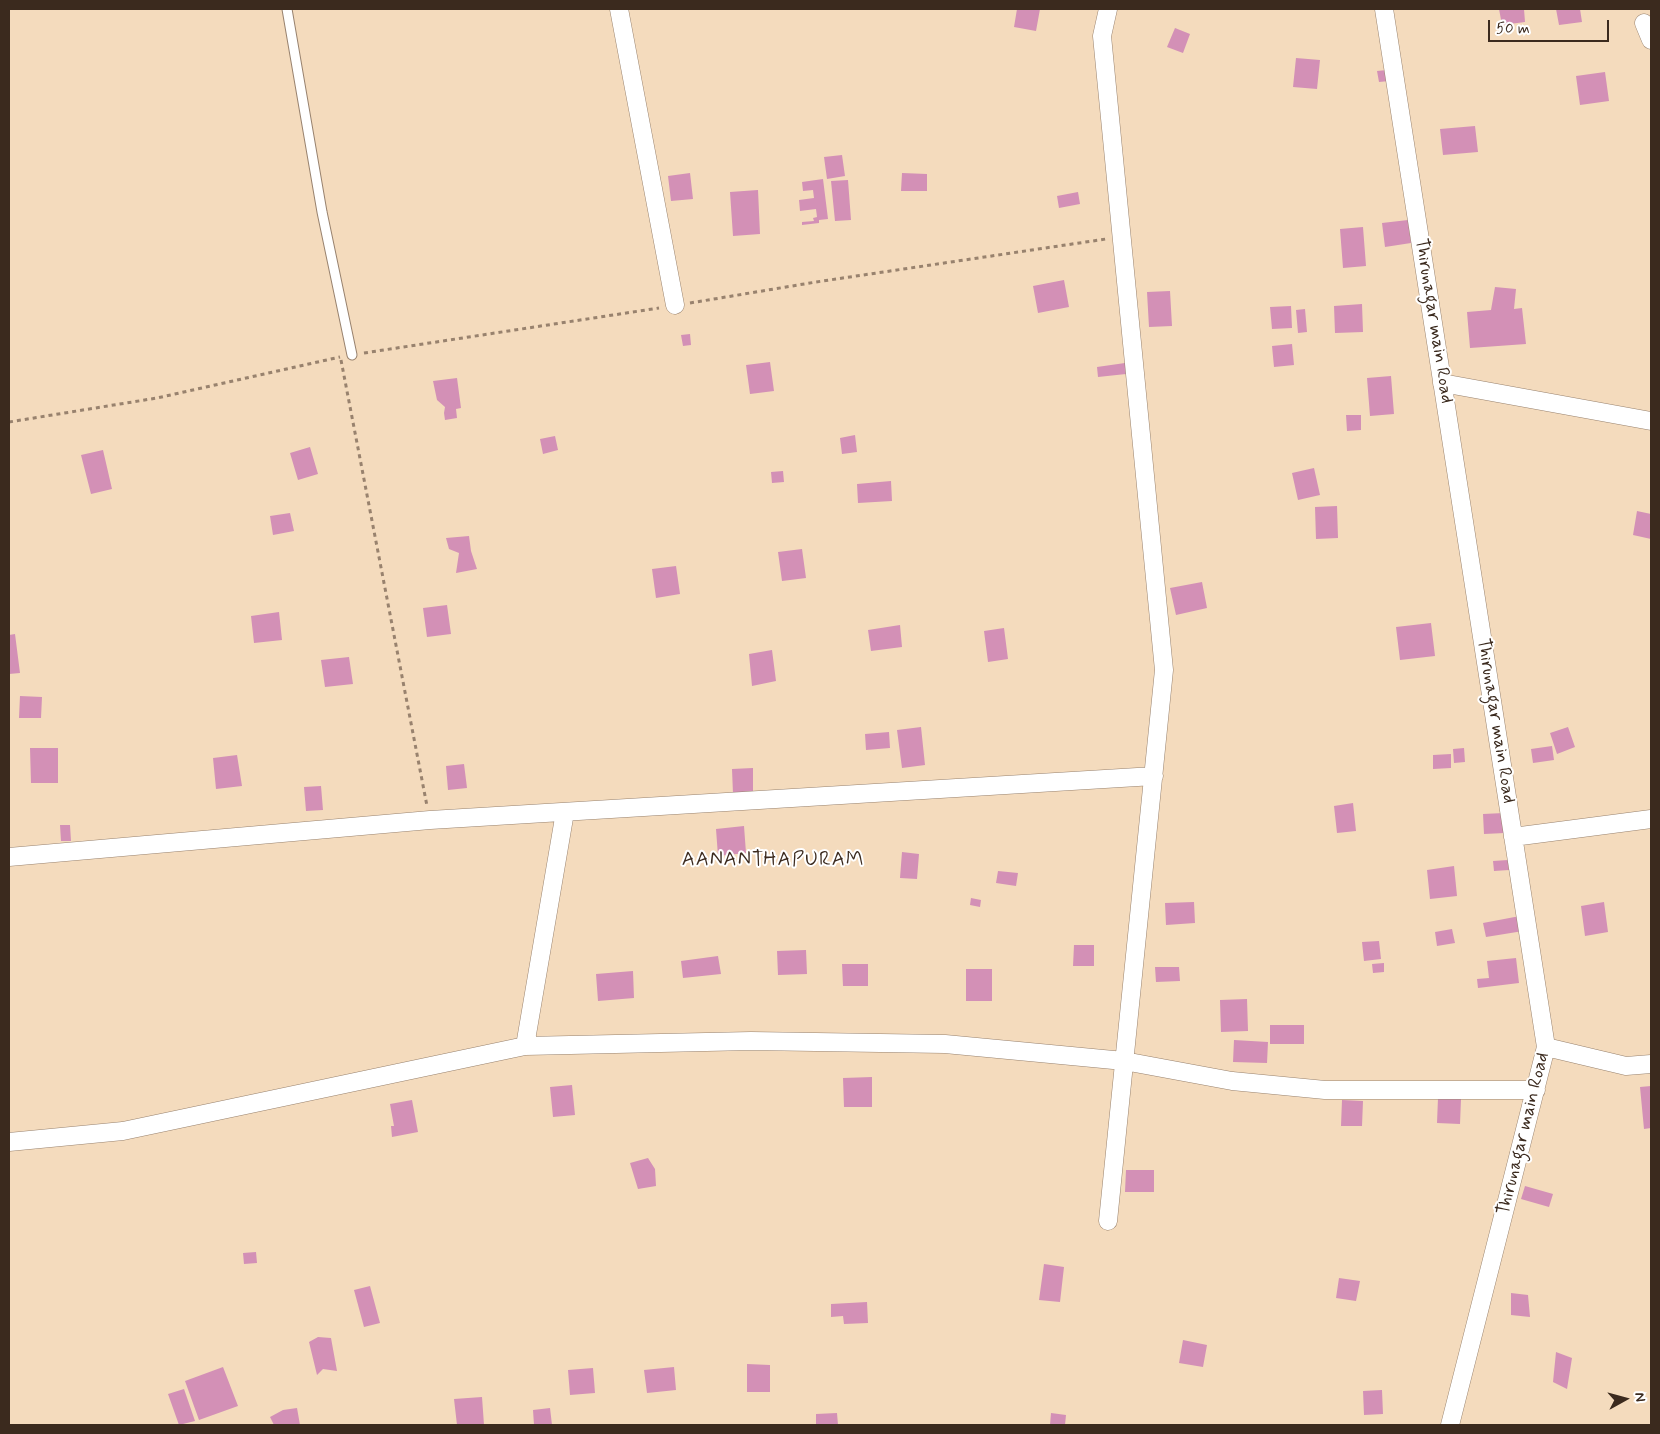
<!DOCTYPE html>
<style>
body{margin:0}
#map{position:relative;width:1660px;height:1434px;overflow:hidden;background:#f4dbbd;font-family:Mynerve,sans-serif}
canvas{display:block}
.frame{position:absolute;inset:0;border:10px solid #3b2a1e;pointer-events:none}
.north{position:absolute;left:1600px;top:1374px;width:50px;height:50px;-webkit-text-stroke:4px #fff;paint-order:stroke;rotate:83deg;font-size:14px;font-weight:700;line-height:20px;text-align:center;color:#3b2a1e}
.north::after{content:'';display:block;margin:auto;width:18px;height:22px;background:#3b2a1e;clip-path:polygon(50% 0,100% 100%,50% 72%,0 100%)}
.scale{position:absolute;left:1488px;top:20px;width:121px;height:22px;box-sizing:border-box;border:2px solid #3b2a1e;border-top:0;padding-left:6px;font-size:15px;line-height:18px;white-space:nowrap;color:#3b2a1e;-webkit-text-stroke:4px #fff;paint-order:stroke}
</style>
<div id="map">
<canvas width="1660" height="1434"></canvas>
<div class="frame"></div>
<div class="north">N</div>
<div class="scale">50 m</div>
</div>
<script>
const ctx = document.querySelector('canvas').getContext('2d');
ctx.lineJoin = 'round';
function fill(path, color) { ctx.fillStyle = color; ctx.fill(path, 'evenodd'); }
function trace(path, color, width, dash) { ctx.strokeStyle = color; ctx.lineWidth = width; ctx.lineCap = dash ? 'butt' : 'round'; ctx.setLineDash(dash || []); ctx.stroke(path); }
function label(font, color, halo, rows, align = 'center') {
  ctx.font = font + ' Mynerve,sans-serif'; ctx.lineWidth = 4; ctx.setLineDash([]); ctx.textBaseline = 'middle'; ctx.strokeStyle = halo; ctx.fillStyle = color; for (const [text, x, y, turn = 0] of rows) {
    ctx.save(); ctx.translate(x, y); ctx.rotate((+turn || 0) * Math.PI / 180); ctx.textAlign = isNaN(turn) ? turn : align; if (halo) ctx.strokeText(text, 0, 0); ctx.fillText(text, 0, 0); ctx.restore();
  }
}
fill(new Path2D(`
 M1017,9H1040L1036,31L1014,27Z
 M1499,9H1524L1525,22L1502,25Z
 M1556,9H1580L1582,22L1559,25Z
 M1175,28L1190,34L1183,53L1167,47Z
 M1296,58L1320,60L1317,89L1293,87Z
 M1387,70L1389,81L1379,82L1377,71Z
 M1605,72L1609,101L1580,105L1576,76Z
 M1475,126L1478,152L1443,155L1440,129Z
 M842,155L845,176L827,179L824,157Z
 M690,173L693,199L671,201L668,176Z
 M902,173L927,174V191H901Z
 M823,179L828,219L819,220V223L802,225V222L814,221L813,218L817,217L816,209L800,211L799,200L814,198L813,190L803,191L802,182Z
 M848,180L851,220L835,221L831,181Z
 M758,190L760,234L733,236L730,192Z
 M1078,192L1080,204L1059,208L1057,196Z
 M1408,220L1411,243L1385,247L1382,223Z
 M1363,227L1366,266L1343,268L1340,229Z
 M1064,280L1069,307L1038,313L1033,286Z
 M1495,287L1516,289L1514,309L1522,308L1526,344L1470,348L1467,312L1491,310Z
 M1170,291L1172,326L1149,327L1147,292Z
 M1362,304L1363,332L1335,333L1334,306Z
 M1291,306L1292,328L1272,329L1270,307Z
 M1305,309L1307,332L1298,333L1296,310Z
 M690,334L691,345L683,346L681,335Z
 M1292,344L1294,365L1274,367L1272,346Z
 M770,362L774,391L750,394L746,365Z
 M1125,363L1126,374L1098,377L1097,367Z
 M1391,376L1394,414L1370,416L1367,378Z
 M457,378L461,408L456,409L457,418L445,420L444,413L445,407L437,400L433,381Z
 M1346,415H1361V430L1347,431Z
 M855,435L857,452L842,454L840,438Z
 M555,436L558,450L543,454L540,439Z
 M310,447L318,474L298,480L290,453Z
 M103,450L112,489L91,494L81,455Z
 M1314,468L1320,495L1298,500L1292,473Z
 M783,471L784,482L772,483L771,472Z
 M891,481L892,501L858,503L857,484Z
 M1337,506L1338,538L1316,539L1315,507Z
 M1637,511L1651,514V539L1633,535Z
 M290,513L294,531L273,535L270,516Z
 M469,536L471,551L477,569L456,573L459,553L449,549L446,538Z
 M802,549L806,578L782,581L778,552Z
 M676,566L680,594L656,598L652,569Z
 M1202,582L1207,608L1176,615L1170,588Z
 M447,605L451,634L427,637L423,608Z
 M279,612L282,640L254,643L251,616Z
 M1431,623L1435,656L1400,660L1396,627Z
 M900,625L902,647L871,651L868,630Z
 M1004,628L1008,659L988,662L984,631Z
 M15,634L20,673L9,674V635Z
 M772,650L776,681L752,686L749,654Z
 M349,657L353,684L325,687L321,660Z
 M20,696L42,697L41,718H19Z
 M921,727L925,765L902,768L897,730Z
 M1568,727L1575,747L1557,754L1550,733Z
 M889,732L890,748L866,750L865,734Z
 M1552,746L1554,760L1533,763L1531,749Z
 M30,748H58V783H31Z
 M1464,748L1465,762L1454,763L1453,749Z
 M1451,754V768L1433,769V755Z
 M237,755L242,786L216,789L213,758Z
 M464,764L467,788L448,790L446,766Z
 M753,768V794H733L732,769Z
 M321,786L323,810L306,811L304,787Z
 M1353,803L1356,831L1337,833L1334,806Z
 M1504,813L1505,833L1484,834L1483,814Z
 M60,825H70L71,841H61Z
 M744,826L746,853L718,856L716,829Z
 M902,852L919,854L917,879L900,878Z
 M1508,860L1509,870L1494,871L1493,861Z
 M1454,866L1457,896L1430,899L1427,870Z
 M998,871L1018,873L1016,886L996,883Z
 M971,898L981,900L980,907L970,905Z
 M1194,902L1195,923L1166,925L1165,903Z
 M1604,902L1608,932L1585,936L1581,906Z
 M1520,916L1523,931L1486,937L1483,923Z
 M1452,929L1455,943L1437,946L1435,932Z
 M1379,941L1381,959L1364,961L1362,942Z
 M1074,945H1094V966H1073Z
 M806,950L807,974L778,975L777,951Z
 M718,956L721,974L683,978L681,961Z
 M1516,958L1519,983L1478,988L1477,979L1489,978L1487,961Z
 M1384,963V972L1373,973L1372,964Z
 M842,964H868V986H843Z
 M1155,967H1179L1180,981L1156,982Z
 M966,969H992V1001H966Z
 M633,971L634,998L598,1001L596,974Z
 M1247,999L1248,1031L1221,1032L1220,1000Z
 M1270,1025H1304V1044H1270Z
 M1234,1040L1268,1042L1267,1063L1233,1062Z
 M872,1077V1107H844L843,1078Z
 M572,1085L575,1115L553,1117L550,1087Z
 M1651,1086V1128L1644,1129L1640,1087Z
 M1438,1098L1461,1099L1460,1124L1437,1123Z
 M412,1100L418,1132L392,1137L391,1126H394L390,1104Z
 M1342,1100L1363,1101L1362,1126H1341Z
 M648,1158L655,1169L656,1186L638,1189L630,1163Z
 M1126,1170H1154V1192H1125Z
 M1525,1186L1553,1194L1549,1207L1521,1199Z
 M256,1252L257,1263L244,1264L243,1253Z
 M1044,1264L1064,1267L1060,1302L1039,1300Z
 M1339,1278L1360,1281L1356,1301L1336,1298Z
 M370,1286L380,1323L364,1327L354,1290Z
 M1511,1293L1528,1295L1530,1317L1511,1315Z
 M867,1302L868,1323L844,1324L843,1316L831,1317V1304Z
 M318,1337L331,1338L337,1371L323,1369L317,1375L309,1342Z
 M1183,1340L1207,1345L1203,1367L1179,1363Z
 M1556,1352L1572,1358L1567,1389L1553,1382Z
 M747,1364L770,1365V1392H747Z
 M223,1367L238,1406L199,1420L185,1381Z
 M674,1367L676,1390L647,1393L644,1370Z
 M593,1368L595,1393L570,1395L568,1370Z
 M184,1389L195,1421L179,1425L168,1394Z
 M1382,1390L1383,1414L1364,1415L1363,1391Z
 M482,1397L484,1425H457L454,1399Z
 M297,1408L300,1425H274L270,1417L283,1410Z
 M550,1408L552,1425H534L533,1410Z
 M837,1413L838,1425H816V1414Z
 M1051,1413L1066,1415L1065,1425H1050Z`), '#d390b6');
const lane = new Path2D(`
 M287,9L322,212L352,355`);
const street = new Path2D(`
 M619,9L675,305
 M1108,9L1102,36L1164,670L1108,1221
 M1384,9L1546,1047L1450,1425
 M1644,23L1651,40
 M1442,383L1651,421
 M1513,837L1651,819
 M9,857L430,820L1154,776
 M525,1046L565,812
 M1546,1047L1626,1066L1651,1064
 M9,1142L123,1131L525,1046L751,1041L945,1044L1124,1061L1232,1081L1325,1090H1536`);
trace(lane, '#98826e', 11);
trace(street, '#98826e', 19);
trace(new Path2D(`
 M690,303L816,282L1106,239
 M364,353L659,308
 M341,360L427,806
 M9,422L157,398L340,357`), '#98826e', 3, [4, 4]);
trace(lane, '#fff', 9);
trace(street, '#fff', 18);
label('18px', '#3b2a1e', '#fff', [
 ["Thirunagar main Road",1433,321,81],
 ["Thirunagar main Road",1495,721,81],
 ["Thirunagar main Road",1524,1134,-76]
]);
ctx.letterSpacing = '1px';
label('20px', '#3b2a1e', '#fff', [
 ["AANANTHAPURAM",773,861]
]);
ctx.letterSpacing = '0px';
</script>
